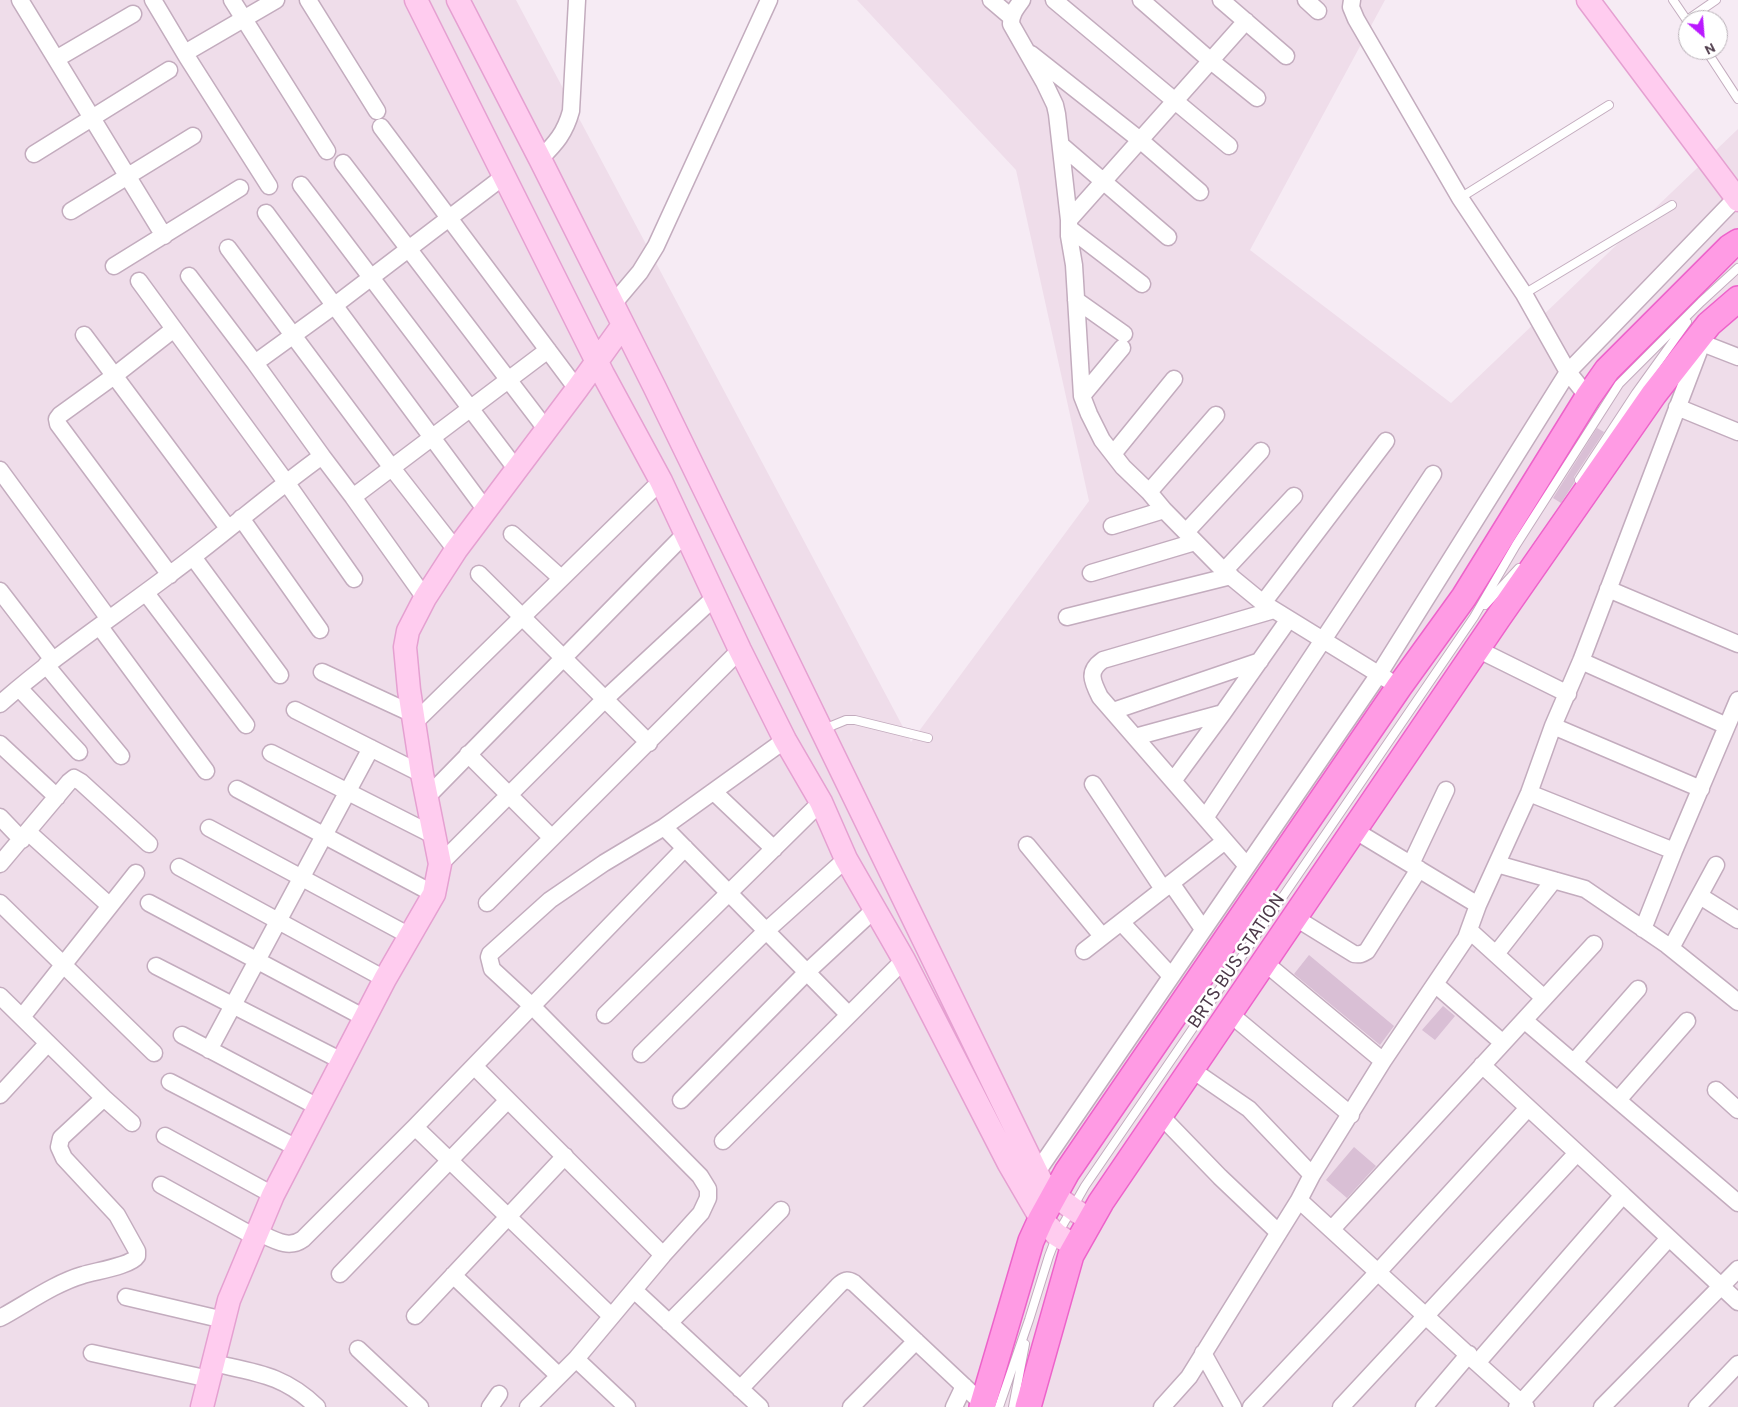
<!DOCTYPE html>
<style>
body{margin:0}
#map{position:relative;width:1738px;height:1407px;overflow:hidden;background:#f6ebf4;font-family:Overpass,sans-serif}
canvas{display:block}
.north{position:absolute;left:1678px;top:10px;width:50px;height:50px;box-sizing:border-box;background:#fff;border:1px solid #b7afb6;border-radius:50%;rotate:153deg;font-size:14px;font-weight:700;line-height:20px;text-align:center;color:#4c3848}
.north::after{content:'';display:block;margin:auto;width:18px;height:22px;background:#ba19ff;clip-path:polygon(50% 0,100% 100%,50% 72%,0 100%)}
</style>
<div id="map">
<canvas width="1738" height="1407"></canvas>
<div class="north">N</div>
</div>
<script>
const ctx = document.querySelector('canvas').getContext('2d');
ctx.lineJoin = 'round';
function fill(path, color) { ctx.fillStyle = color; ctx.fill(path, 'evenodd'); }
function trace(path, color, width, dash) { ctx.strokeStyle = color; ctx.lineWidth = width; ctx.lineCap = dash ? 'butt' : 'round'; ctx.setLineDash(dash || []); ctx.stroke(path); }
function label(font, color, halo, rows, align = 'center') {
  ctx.font = font + ' Overpass,sans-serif'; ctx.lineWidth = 5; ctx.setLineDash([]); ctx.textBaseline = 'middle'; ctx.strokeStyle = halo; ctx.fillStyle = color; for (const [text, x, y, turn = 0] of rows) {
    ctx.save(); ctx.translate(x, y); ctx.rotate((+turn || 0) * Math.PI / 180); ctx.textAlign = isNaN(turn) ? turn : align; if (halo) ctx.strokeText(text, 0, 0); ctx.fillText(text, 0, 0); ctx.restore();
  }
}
fill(new Path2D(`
 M0,0H516L911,742L1089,501L1016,170L857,0H1385L1250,250L1451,403L1738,129V1407H0Z`), '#efddea');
fill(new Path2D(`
 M1597,428L1604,432L1574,477V483L1561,503L1553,498Z
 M1309,955L1394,1026L1380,1045L1294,974Z
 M1443,1006L1455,1016L1435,1040L1422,1030Z
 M1354,1147L1376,1166L1347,1198L1326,1180Z`), '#d9bfd5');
const lane = new Path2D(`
 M1673,0L1688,22
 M1687,20L1716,0
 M1706,50L1738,99
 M1460,198L1609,105
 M1524,294L1672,205
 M1579,480L1636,393L1687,322
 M1485,605L1519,568
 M824,729L846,720H855L928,738
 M999,1407L1029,1320L1049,1256L1057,1235L1085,1186L1474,617L1516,545L1619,384L1701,302L1738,268
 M1013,1407L1025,1344`);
const street = new Path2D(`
 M20,0L164,236
 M153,0L187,57L269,186
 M232,0L327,151
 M308,0L377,111
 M991,0L1011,17
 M1022,0C1016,8 1011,14 1011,24L1044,82L1055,105L1057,114L1069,220V236L1074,265L1082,396L1089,414L1102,440L1123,467L1149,492L1164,510L1224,571L1263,603L1388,680
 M1054,0L1229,146
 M1141,0L1211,61L1257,98
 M1221,0L1286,56
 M1306,0L1318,11
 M1352,0L1351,7L1356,19L1460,198L1524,294L1568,372L1588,397
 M185,53L276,0
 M1031,54L1140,140L1200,192
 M56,59L133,14
 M381,127L577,389
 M1061,145L1168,237
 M34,154L169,70
 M540,159C556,143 565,133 571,111L577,0
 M343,163L546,429
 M301,185L517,470
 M71,211L193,136
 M266,213L485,509
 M1069,220L1246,21
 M1069,228L1142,284
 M228,248L392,468L456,550
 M114,266L240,188
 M189,276L255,363
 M139,281L286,482L354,579
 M1076,300L1124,334
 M613,304L640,272L656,246L769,0
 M84,335L228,528
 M1702,343L1738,357
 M1082,396L1122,348
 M1677,407L1738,432
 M1113,454L1174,379
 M322,456L255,363L335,305L503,177
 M0,470L109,619
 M1149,492L1216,415
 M353,497L548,350
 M241,518L320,630
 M1112,526L1164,510
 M1186,532L1261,451
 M512,534L561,578
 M193,557L280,675
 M1224,571L1294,496
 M1091,573L1195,542
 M479,574L649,743
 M170,575L58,424L57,419L60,415L114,376L174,329
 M1608,589L1738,644
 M0,591L53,660
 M146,593L246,725
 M1263,603L1386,441
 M1067,617L1231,576
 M100,627L206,771
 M1477,649L1568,694
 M1581,661L1727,726
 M46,665L121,756
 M322,672L413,714
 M19,688L79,752
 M0,704C53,657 112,618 169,575C221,537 269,494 322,456L353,497L425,598
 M295,710L422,774
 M1113,711L1260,661
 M414,723L661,481
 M1553,726L1701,789
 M1135,737L1223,713
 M0,744L57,797
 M271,753L435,836
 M468,754L552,838
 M1173,781L1223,713L1289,619
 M1093,784L1163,889
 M237,789L434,894
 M714,792L774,849
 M1529,793L1674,851
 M428,796L685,534
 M0,817L22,840
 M1205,818L1433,474
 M664,827L848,1014
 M209,828L410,936
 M1354,830L1478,905
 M28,832L110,906
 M1027,845L1102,936
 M0,864L69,782L74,778L81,782L149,844
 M440,864L605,699L715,597
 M1411,864L1446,790
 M1497,864L1585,889L1667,945L1738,1002
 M1247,866L1100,697C1092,681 1087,671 1103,660L1274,610
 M179,867L385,979
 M1171,883L1203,929
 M1700,896L1738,920
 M0,903L154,1053
 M149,903L365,1018
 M487,903L740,650
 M1294,917L1354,954C1360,955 1362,954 1367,951L1419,869
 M1121,922L1171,976
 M1643,929L1674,851L1738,700
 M1469,930L1544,998
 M1671,948L1716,865
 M1084,951L1225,841
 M1496,954L1554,880
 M1264,962L1383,1061
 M156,966L342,1061
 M1435,984L1503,1043
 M0,996L104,1098L132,1123
 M1229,1013L1351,1115
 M605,1015L821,802
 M22,1017L136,873
 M1524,1020L1738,1203
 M182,1035L318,1107
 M209,1050L371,748
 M641,1054L766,931L846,859
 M1574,1062L1638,989
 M1482,1065L1623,1195
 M474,1066L663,1255
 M1191,1069L1249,1109L1312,1175
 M170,1082L297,1148
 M1716,1090L1738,1110
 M0,1095L48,1043
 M681,1100L807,972L875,909
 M1618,1100L1687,1021
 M1160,1115L1220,1177L1278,1232
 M415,1127L611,1316
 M165,1136L273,1195
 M723,1141L904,960
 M1033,1181L1037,1172L1379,674L1568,372L1736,198
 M161,1185L255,1237
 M1299,1200L1312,1175L1383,1061L1466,938L1478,905L1529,793L1553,726L1581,661L1702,343
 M1332,1229L1594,944
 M257,1232C273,1239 288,1250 303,1239L415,1127L685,848
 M340,1274L508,1100
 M453,1275L559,1376
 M634,1290L760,1407
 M126,1297L224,1320
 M415,1316L565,1156
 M0,1318C26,1304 55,1283 83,1275C95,1271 131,1266 137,1256V1251L117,1215L64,1158L59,1147L61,1138L104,1098
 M669,1323L781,1210
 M358,1349L420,1407
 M92,1353L209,1379
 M1203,1353L1233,1407
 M576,1359L627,1407
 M213,1363C257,1373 284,1375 317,1407
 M740,1389L838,1286C844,1280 847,1279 854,1283L983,1404
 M490,1407L499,1394
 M528,1407L576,1359L663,1255L701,1213L708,1198V1189L700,1176L532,1006L492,969L489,957L490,954L550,900L604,863L664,827L785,740
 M851,1407L916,1341
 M954,1407L964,1386
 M1162,1407L1189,1377L1299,1200L1477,1363
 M1251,1407L1378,1272L1528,1108
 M1341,1407L1577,1153
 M1424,1407L1469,1354
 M1517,1407L1669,1238
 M1526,1407L1477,1363L1623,1195L1738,1302
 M1602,1407L1738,1269
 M1697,1407L1738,1364`);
const secondary = new Path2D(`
 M416,0L603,374L661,481L740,650L785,740L821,802L846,859L904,960L1009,1164L1041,1219L1057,1235L1075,1246
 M458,0L540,159L654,386L1041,1181C1056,1198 1071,1209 1091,1220
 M1588,0L1738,200
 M202,1407L229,1300L273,1195L385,979L434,894L440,864L422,774L409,690L405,647L408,631L425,598L456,550L577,389L623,325`);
const primary = new Path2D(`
 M982,1407L1031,1241L1041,1219L1067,1172L1399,687L1464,597L1588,397L1607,370L1730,247L1738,242
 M1028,1407L1071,1255L1101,1202L1498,618L1654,394L1709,324L1738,299`);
trace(lane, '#c3acbe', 10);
trace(street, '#c3acbe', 19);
trace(secondary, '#e5a0d1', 25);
trace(primary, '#ed63ca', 28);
trace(lane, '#fff', 8);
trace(street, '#fff', 16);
trace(secondary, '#ffccef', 22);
trace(primary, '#ff9be4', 25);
label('18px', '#4c3848', '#fff', [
 ["BRTS BUS STATION",1238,962,-56]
]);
</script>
